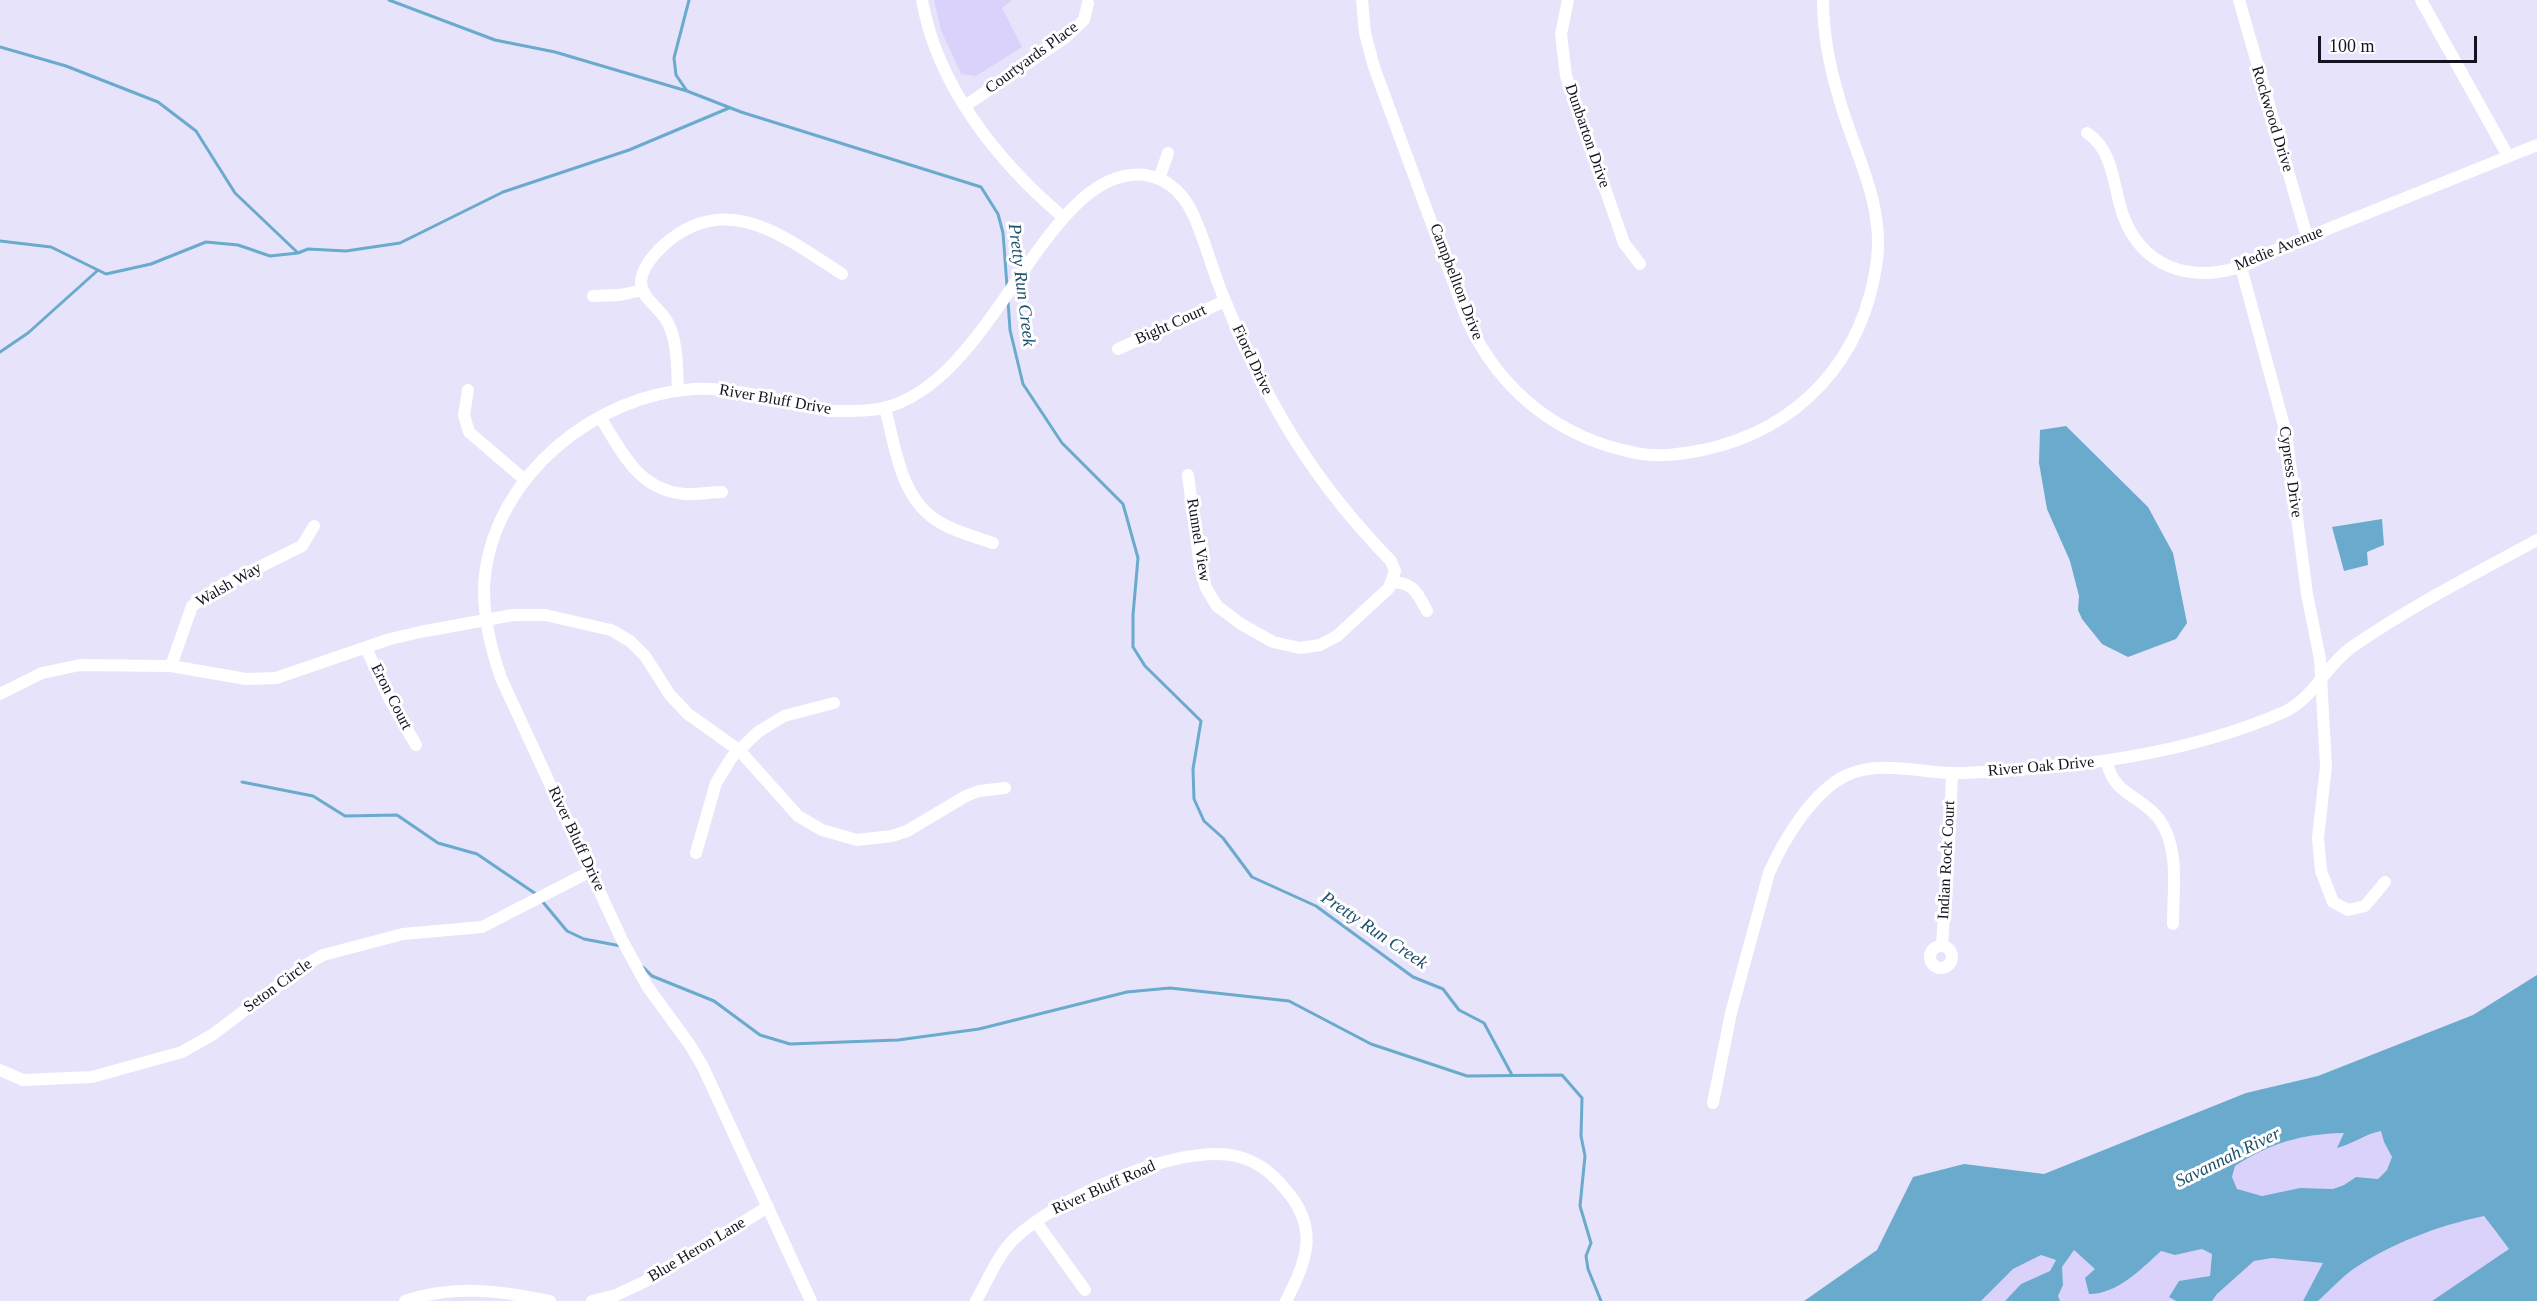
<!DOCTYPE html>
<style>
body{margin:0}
#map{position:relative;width:2537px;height:1301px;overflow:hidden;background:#e7e3fa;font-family:Georgia,serif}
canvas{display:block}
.scale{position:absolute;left:2318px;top:36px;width:159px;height:27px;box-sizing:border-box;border:3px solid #161320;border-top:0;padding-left:8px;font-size:18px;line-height:21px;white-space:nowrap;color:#161320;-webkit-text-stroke:4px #fff;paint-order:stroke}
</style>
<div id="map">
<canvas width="2537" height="1301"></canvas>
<div class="scale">100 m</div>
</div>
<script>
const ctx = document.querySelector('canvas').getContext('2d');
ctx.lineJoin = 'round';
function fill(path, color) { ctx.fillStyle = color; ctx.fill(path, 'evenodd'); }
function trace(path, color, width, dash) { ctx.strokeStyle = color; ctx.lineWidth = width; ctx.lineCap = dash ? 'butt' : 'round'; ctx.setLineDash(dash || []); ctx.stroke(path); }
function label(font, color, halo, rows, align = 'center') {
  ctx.font = font + ' Georgia,serif'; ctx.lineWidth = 6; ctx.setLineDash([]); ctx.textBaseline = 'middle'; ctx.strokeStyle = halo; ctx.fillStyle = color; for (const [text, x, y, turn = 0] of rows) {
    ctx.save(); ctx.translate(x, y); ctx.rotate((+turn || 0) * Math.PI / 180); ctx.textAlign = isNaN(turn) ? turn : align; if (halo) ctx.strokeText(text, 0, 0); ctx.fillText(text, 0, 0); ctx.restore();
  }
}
fill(new Path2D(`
 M934,0H1012L1002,8L1022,47L976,76L961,74L941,30Z
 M2382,1131L2384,1142L2392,1157L2387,1170L2378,1179L2356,1177L2344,1185L2333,1189L2300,1188L2262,1196L2236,1189L2232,1177L2235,1166C2273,1143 2300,1134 2345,1133L2338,1148C2354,1144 2366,1134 2382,1131Z
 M2484,1215L2495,1232L2509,1249L2432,1301H2318C2329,1291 2340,1279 2352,1270C2392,1243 2438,1226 2484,1215Z
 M2074,1249L2117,1287L2141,1269L2161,1251L2175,1255L2202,1249L2212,1254L2210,1276L2179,1282L2169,1297L2176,1301H2060L2058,1296L2063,1285L2062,1267Z
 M2041,1255L2056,1260L2050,1271L2021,1284L2005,1301H1981L2013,1269Z
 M2272,1258L2324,1263L2303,1301H2212L2217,1294L2254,1261Z`), '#dad2fa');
fill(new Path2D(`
 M2066,426L2148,507L2173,553L2187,623L2176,639L2128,657L2102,644L2082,619L2078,610L2079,596L2070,561L2047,509L2039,463L2040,430Z
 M2382,519L2384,545L2367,552L2368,565L2344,571L2332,527Z
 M2537,975V1301H2432L2509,1249L2484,1216C2437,1226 2392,1243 2352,1270C2340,1279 2329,1291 2318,1301H2303L2323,1263L2272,1258L2254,1261L2217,1294L2212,1301H2176L2169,1297L2179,1281L2210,1276L2212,1254L2202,1249L2175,1255L2161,1251C2141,1269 2118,1294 2089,1294L2085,1278L2095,1269L2074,1250L2062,1267L2063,1285L2058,1296L2060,1301H2005L2021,1284L2050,1271L2056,1260L2041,1255L2013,1269L1981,1301H1804L1877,1250L1913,1177L1964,1164L2044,1174L2246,1093L2318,1076L2473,1015ZM2381,1131L2384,1142L2392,1157L2387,1170L2378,1179L2356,1177L2344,1185L2333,1189L2300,1188L2262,1196L2237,1189L2232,1177L2235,1166C2271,1143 2301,1134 2344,1133L2337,1148C2353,1144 2365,1134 2381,1131Z`), '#6aaacc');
trace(new Path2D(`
 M389,0L495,40L555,52L687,91
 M689,0L674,58L676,75L687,91L741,112L981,187L998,214L1003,233L1007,286
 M0,47L66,66L158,102L196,131L235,193L298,253
 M0,241L51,247L106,274L151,264L206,242L238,245L270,256L298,253L308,249L346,251L400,243L503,192L629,150L729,108
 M1008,301L1010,330L1023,384L1062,443L1123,504L1138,558L1133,615V647L1145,666L1201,721L1193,769L1194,799L1204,821L1223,838L1252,877L1316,906L1413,977L1443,989L1459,1010L1484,1023L1512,1075
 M0,352L28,333L97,271
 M242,782L313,796L345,816L397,815L438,843L477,854L536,894
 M542,901L567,931L584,939L621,946
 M643,967L652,976L714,1001L760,1035L790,1044L898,1040L979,1029L1127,992L1170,988L1289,1001L1371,1044L1467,1076L1562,1075L1582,1098L1581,1136L1585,1156L1580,1206L1591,1243L1586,1256L1588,1269L1601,1301`), '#6aaacc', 3);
trace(new Path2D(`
 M922,0C937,86 998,162 1063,217
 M1362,0L1365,33L1374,67L1468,322C1501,392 1559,438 1636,453C1657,458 1682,454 1703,450C1800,429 1864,359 1877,260C1884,202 1854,152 1839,98C1830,68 1823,31 1823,0
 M1568,0L1561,34L1566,76L1624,243L1640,264
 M2239,0L2307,237
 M2421,0L2508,156
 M965,106L1066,37L1084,20L1088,3
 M2087,133C2114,150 2113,187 2123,215C2142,267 2189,283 2240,267C2251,264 2262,256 2273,251L2537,145
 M1159,179L1168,153
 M2241,267L2286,433L2307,594L2320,659L2326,766L2318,838L2321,871L2333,902L2348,910L2365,906L2385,882
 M593,296L620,295L643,290
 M1118,349L1225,301
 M468,390L464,415L469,432L525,480
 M678,391C677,369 678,343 668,323C661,308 641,299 641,282C642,267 655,253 665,244C727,189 786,238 842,274
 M885,408C896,449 900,500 941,523C956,532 976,537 993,543
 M600,417C622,452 639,491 685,494C698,495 710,492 722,492
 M1392,583C1413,580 1419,596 1427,611
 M366,648L389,698L416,745
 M171,666L192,606L219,587L302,546L314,526
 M0,694L42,673L80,665L171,666L246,679L276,678L390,639L420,632L513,615H545L611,630L630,641L645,656L670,695L688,714L740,751L798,816L822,830L857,840L892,836L907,831L966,796L979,791L1005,788
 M2107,762C2114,796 2141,795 2159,819C2180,847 2173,891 2173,924
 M696,853L716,783L732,757L758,732L784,716L834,703
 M1942,945L1950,826L1952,774
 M1930 957a11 11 0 1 1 22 0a11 11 0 1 1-22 0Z
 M0,1070L23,1080L92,1077L182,1052L212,1035L304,966L323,955L403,934L482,927L591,871
 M1713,1103L1731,1013L1769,873C1784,839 1813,791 1847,775C1884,759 1926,775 1964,773C2073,768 2183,756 2284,712C2314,698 2326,665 2352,647C2411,606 2475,574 2537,540
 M1036,1222L1085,1290
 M405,1301C453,1284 502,1291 550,1301
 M592,1301L616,1295L644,1282L768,1207
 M811,1301L703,1067L690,1045L647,986L622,940L501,678C490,646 481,610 485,575C497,474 596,395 694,389C736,387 787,403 829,411C847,411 866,412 883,408C995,383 1045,164 1145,175C1173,179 1189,201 1198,226C1208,251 1215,278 1226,303C1268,405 1313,481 1391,561L1395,571L1389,588L1337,636L1320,645L1300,648L1273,642L1241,624L1217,606L1206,588L1200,567L1188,475
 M976,1301C988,1280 997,1256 1014,1239C1058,1198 1176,1143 1236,1156C1261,1162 1275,1176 1290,1195C1319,1232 1305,1264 1286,1301`), '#fff', 12);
label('16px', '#161320', '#fff', [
 ["Courtyards Place",1032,58,-36],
 ["Rockwood Drive",2272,119,73],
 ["Dunbarton Drive",1587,136,71],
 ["Medie Avenue",2279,249,-22],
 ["Campbellton Drive",1456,282,69],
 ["Bight Court",1171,325,-24],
 ["Fiord Drive",1252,360,65],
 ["River Bluff Drive",775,400,10],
 ["Cypress Drive",2290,472,82],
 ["Runnel View",1198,540,81],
 ["Walsh Way",229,585,-30],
 ["Eron Court",391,697,63],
 ["River Oak Drive",2041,767,-5],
 ["River Bluff Drive",576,839,65],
 ["Indian Rock Court",1947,860,-87],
 ["Seton Circle",278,986,-36],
 ["River Bluff Road",1104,1188,-24],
 ["Blue Heron Lane",697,1250,-31]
]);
label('italic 18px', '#1c4f68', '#fff', [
 ["Pretty Run Creek",1021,285,83],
 ["Pretty Run Creek",1374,931,34],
 ["Savannah River",2228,1158,-26]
]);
</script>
